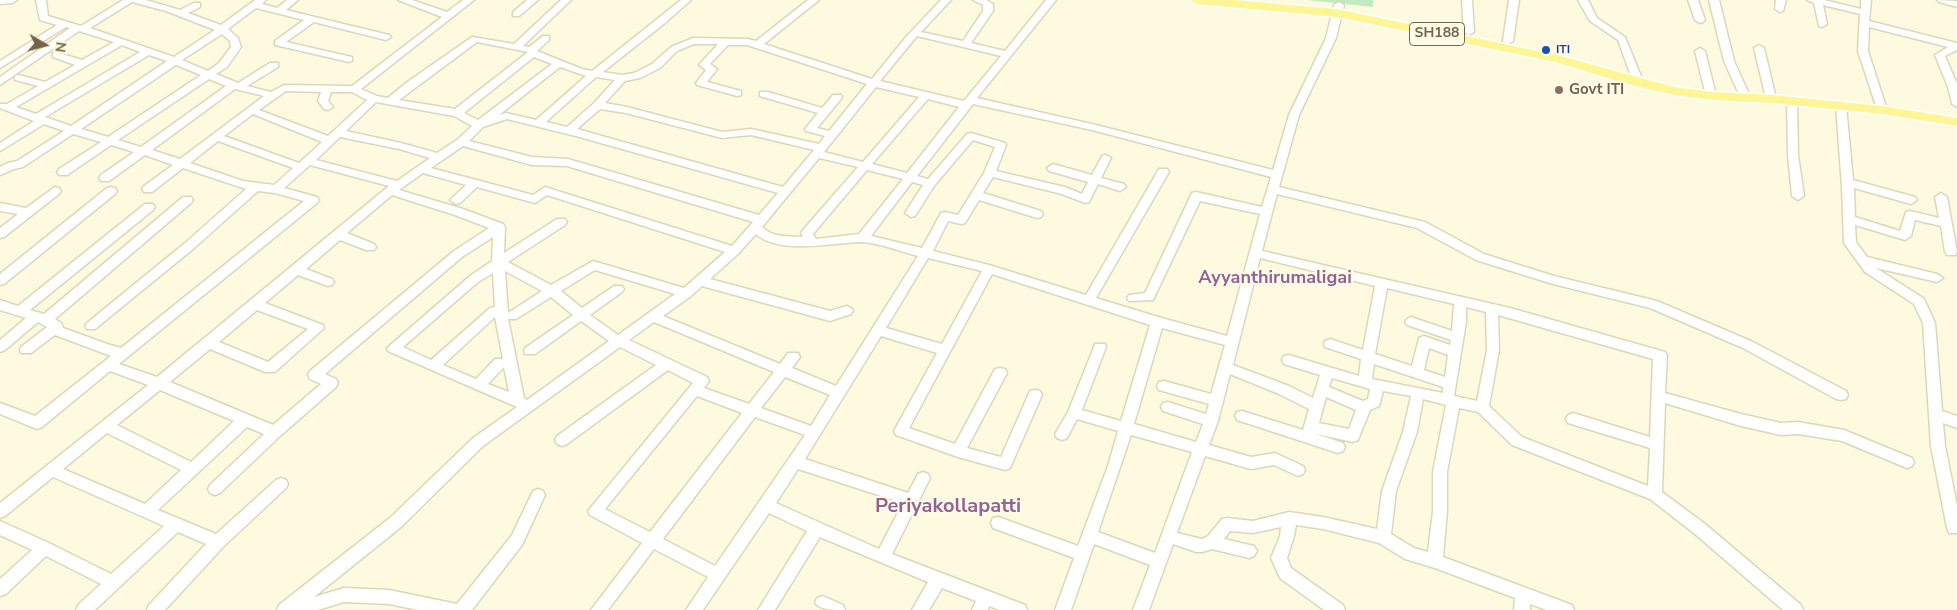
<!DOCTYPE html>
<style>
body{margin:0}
#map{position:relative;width:1957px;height:610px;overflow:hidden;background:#fdfadf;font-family:"Nunito Sans",sans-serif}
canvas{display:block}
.north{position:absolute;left:20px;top:20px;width:50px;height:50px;-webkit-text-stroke:4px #fffde6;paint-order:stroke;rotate:98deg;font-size:14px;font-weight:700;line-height:20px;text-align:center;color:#736447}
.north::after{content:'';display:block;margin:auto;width:18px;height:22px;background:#736447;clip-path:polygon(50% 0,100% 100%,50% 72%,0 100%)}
</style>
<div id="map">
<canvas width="1957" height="610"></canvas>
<div class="north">N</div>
</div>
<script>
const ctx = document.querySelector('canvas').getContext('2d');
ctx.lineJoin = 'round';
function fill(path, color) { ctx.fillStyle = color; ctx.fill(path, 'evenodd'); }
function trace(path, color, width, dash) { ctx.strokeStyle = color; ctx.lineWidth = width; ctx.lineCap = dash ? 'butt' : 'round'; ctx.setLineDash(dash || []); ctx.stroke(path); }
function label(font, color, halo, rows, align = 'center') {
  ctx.font = font + ' "Nunito Sans",sans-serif'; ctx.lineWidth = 4.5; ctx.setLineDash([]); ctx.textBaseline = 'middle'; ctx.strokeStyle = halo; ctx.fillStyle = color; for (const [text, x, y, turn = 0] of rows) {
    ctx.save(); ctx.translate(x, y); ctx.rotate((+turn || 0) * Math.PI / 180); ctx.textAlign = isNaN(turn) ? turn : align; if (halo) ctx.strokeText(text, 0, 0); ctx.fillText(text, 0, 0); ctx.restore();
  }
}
fill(new Path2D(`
 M1307,0H1373V7Z`), '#c3eabe');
const minor = new Path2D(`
 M0,0H17L12,3L0,4Z
 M36,0H46L48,16L81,26L123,0H146L180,10L194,3H200V7L188,13L221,25L255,0H266L262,4L277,8L287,0H298L286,10L389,35L391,37L386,40L314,22L286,42L352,57V61L349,62L275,45V41L304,20L256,8L228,29L238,38L241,47L227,67L216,74L238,83L270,63H278V67L247,86L271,92L284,85L352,86L442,17L398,0H412L447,12L463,0H474L361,89L377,96L388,98L406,83L472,37L514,44L561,0H571L523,46L529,47L543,36H549V40L537,51L582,69L592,71L681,0H691L665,23L603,72L622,75L634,73L652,64L671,47L693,38L748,39L756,41L808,0H819L764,44L872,79L906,37L941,0H951L921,32L963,41L983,11V5L973,0H986L993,4V11L971,43L1005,51L1046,0H1056L977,98L1092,124L1273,170L1289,115L1326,38L1334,5L1339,2L1344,5L1336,38L1299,115L1279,187L1425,222L1484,254L1554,276L1657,301L1753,342L1846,391L1848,395L1846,399L1841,400L1836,399L1743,348L1650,308L1553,284L1476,260L1417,228L1277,194L1262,251L1510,308L1665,352L1667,356L1665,393L1741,414L1781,423L1798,422L1844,430L1912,458L1914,462L1912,466L1907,468L1842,441L1798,434L1781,435L1741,426L1665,403L1662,492L1705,524L1801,605L1803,610H1783L1695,534L1650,499L1512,445L1478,412L1459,408L1447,472V511L1443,557L1572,605L1574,610H1547L1530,604V610H1514L1515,598L1435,568L1405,559L1379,543L1323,529L1296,525L1294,536L1287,558L1291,568L1343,605L1345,610H1324L1280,578L1271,558L1280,536L1281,527L1253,533L1230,531L1224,539L1254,546L1257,551L1254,556L1249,558L1212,549L1202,552H1196L1173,544L1149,610H1133L1150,565L1094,544L1071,610H1055L1074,558L993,528L991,523L993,518L998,517L1078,546L1108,466L1118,431L1077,419L1067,438L1062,440L1057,438L1055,434L1068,412L1094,347L1095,344H1105L1106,347L1082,410L1121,421L1150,325L992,274L909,428L955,444L995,369L1000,368L1005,369L1007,373L967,448L1001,457L1030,391L1035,390L1040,391L1042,395L1010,468L1005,470L958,457L896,435L894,431L937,353L881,336L805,459L908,493L918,474L923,472L928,474L930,478L892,554L1025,605L1027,610H1000L989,606L988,610H972L976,601L942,588L929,610H912L928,582L820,537L775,610H758L807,531L769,513L703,610H686L708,577L654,549L608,610H591L642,543L590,515L588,511L693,383L668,370L567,444L562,446L557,444L555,440L557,436L656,365L620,347L483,446L401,527L314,597L344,588L389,590L457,604L512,535L533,491L538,489L543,491L545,495L522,545L472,610H418L389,604L344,602L318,610H277L279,605L391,517L473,438L517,407L388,351L387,348L470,276L492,261L493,237L462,257L325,374L336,379L338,383L336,387L280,436L220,493L215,495L210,493L208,489L210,485L264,434L247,427L158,510L216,534L276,480L281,478L286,480L288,484L286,488L223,547L165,610H147L149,605L206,544L178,532L95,610H76L78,605L101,584L46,556L6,594L0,596V579L32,550L0,535V521L49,543L111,574L164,526L53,477L5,516L0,518V503L148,385L110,371L42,427L37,429L0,414V403L35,416L111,356L55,335L31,353H21L20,350L21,347L47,327L38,322L5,350L0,352V340L26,318L0,310V300L18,306L145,204H153L155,207L153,210L30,310L44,314L183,197H191L193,200L191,203L55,319L61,323L63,328L110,345L121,348L304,201L275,193L258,191L193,249L95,329H87L85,326L87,323L185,243L246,189L183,168L152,192H144L142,189L144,186L173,165L145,155L109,181H101L99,178L101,175L134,152L111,145L67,175H59L57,172L59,169L101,142L73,134L23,167L14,169L0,175V167L8,163L17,161L64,131L44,124L0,151V143L34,121L0,108V104H7L38,86L15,80V76L19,75L45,82L75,65L53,57V53H59L82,60L114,42L79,31L0,85V77L70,28L66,27L0,68V61L57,25L40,20ZM132,2L166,11L215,30L174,57L90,28ZM222,34L230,41L231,47L219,63L208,71L182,60ZM917,36L1001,56L964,101L880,81ZM477,42L528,52L455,109L399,100ZM694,44H718L699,65L706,70L696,83L697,85L737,96L741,95V91L707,82L717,69L710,64L728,45H747L867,84L829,131L817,128L841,99L842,97L841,95H833L822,108L768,92H760V96L818,113L805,129L806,131L825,136L819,144L751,129L722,132L627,107L605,103L625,81L640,78L660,68L677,51ZM122,45L140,52L36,114L16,107ZM149,55L167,61L71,126L45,117ZM534,57L552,64L478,120L464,113ZM176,65L201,75L108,137L81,129ZM560,67L586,76L536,120L506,113L499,115ZM596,77L615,80L594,103L567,127L546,122ZM209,79L226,86L141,147L118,140ZM876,87L919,97L863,162L824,152ZM235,89L264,96L180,159L152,150ZM286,91L321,92L318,101L324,109L328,110L333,107L328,101L331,92H352L367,100L328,136L259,110ZM928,99L959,107L907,173L872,164ZM376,102L454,116L472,126L457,140L437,153L401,143L346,131ZM973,104L1092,130L1271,177L1262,207L1196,192L1192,193L1145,293L1129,295L1127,298L1129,301L1153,300L1200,201L1260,214L1227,336L1158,317L1096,298L1169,172L1167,169H1159L1086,295L989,265L933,251L948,221L961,224L965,223L979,200L1037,218L1041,217L1043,214L1041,211L983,193L993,177L1062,194L1085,203L1089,202L1098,184L1120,191L1126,187L1124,184L1101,178L1111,158L1106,155L1102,156L1092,175L1053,164L1047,168L1049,171L1088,182L1082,194L1065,187L996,171L1006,145L1005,143L971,133L967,134L928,179L917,176ZM600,109L626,113L722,138L751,135L814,150L783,187L577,129ZM253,114L322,142L299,163L224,136ZM507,119L576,136L778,193L759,215L568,159L532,157L469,141L483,127ZM340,137L399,149L430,158L397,181L316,160ZM973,140L995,147L984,173L958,215L945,212L941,213L922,248L871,236L912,182L923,185L905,213L911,217L915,216L934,186ZM218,141L293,168L274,185L243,181L190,163ZM463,146L532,165L567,166L753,222L732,246L545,187L533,195L431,168ZM819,158L858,167L803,230L801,233L803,237C787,236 774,238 762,227ZM310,165L389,186L157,377L119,364L317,203L319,200L317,197L284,188ZM867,170L903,179L859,234L816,239L813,234ZM423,173L466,185L450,200L456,204L460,203L477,187L535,203L547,195L725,252L684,288L593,261L551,285L508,262L565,225L567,222L565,219H557L504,253L505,227L503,224L463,209L399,190ZM392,195L455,215L489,228L454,251L310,371L308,375L310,379L321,384L273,425L170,382L210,349L265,372H275L324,328L323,325L265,303L298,275L328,286L332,285L334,282L332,279L306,269L340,240L366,250H374L376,247L374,244L347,233ZM756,234C779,255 832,243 861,242C877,242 902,252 918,256L836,386L792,368L800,357L798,353H788L780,364L663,316L691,296L702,286L830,321L851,314L853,311L851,308L847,306L830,311L710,279L738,254ZM928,258L982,271L942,344L886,328ZM1260,258L1375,286L1363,350L1330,339L1325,341L1324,344L1325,347L1361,359L1359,376L1289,355L1284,356L1282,360L1284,364L1320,375L1313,398L1289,386L1233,365ZM595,270L675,294L618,335L590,315L622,292L624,289L622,286H614L582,308L561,291ZM505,271L542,291L508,313ZM493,273L495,307L490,308L431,360L403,347L478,282ZM1387,288L1454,304L1452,331L1411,317L1407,319L1405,322L1407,325L1451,340L1450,345L1424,336L1419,338L1412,366L1375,354ZM551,297L573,315L525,348L524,351L525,354H535L581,321L609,341L527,400L524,398L508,319H516ZM1466,307L1486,312L1487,350L1477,401L1454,396L1466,322ZM257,310L308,329L268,362L219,342ZM1498,315L1653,359L1650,437L1573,413L1568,415L1566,419L1568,423L1650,448L1648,486L1522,437L1489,406L1499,350ZM495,317L503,359H495L476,379L443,365ZM654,322L774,372L749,404L704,388L709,381L707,377L629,340ZM1162,328L1225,345L1211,394L1164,381L1159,382L1157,386L1159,390L1209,404L1206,414L1168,402L1163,403L1161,407L1163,411L1203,424L1196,442L1134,424ZM1429,348L1448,355L1445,377L1424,370ZM1374,364L1443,387V393L1372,379ZM504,367L509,392L488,384ZM1230,374L1279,394L1309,409L1303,430L1242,411L1237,412L1235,416L1237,420L1338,453L1343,451L1345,447L1343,443L1316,434L1353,442L1358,440L1370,410L1379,406L1383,391L1411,396L1403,432L1382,491L1377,529L1323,517L1289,512L1253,521L1227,518L1222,519L1208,536L1202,539L1177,533L1205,456L1251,469L1274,465L1298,476L1303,474L1305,470L1303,466L1275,453L1251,457L1209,445L1218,421ZM785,377L830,395L811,426L761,408ZM1332,378L1370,389L1368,399L1363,401L1329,387ZM160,390L234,421L191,462L117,425ZM697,396L742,413L650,532L605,509ZM1326,397L1356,410L1349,429L1319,423ZM1423,399L1446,405L1433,472V511L1428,552L1414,548L1391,534L1396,491L1417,432ZM755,417L805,435L715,566L663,539ZM107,433L181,470L145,504L63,469ZM1131,435L1192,452L1155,553L1098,532ZM798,469L903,503L879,549L776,503Z
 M527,0H538L519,16H513V12Z
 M1462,0H1472L1474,32L1469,35L1464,32Z
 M1509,0H1519L1513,41L1508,44L1503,41Z
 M1578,0H1588L1597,18L1625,37L1641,76L1640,78H1632L1631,76L1618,40L1590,21Z
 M1688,0H1698L1705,20L1703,22L1700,23L1695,20Z
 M1709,0H1719L1734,61L1748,92L1747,94H1739L1738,92L1724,61Z
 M1776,0H1786L1783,11L1780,12L1775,9Z
 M1807,0H1824L1861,9V0H1871L1869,21L1957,43V50L1945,56L1957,84V107L1952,104L1948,87L1935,55L1948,47L1869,27L1868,51L1887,110L1882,113L1878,112L1858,51L1860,14L1823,5L1827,24L1822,27L1819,26L1814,3Z
 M1937,0L1957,1V7L1939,2Z
 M1759,45L1764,48L1775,94L1770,97L1765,94L1754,48Z
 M1700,48L1705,51L1715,91L1714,93H1706L1705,91L1695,51Z
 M1792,98L1797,101L1798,155L1804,196L1798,200L1792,196L1788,155L1787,101Z
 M1841,103L1846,106L1853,180L1915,197L1917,200L1911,204L1854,188L1855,217L1900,231L1906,212L1910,211L1939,218L1935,197L1941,193L1947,197L1957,252L1955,255H1947L1945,252L1941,226L1915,220L1911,236L1905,240L1855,225L1856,242L1867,257L1937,274L1943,278L1937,282L1876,268L1923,298L1925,301L1935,323L1942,411L1957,416V428L1943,423L1945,446L1957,506V533H1949L1947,528L1931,446L1923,323L1914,304L1865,272L1844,243L1842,187L1836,106Z
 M55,187L59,188L61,191L59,194L4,237L0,238V228L18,214L0,211V203L26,208Z
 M111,187L115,188L117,191L115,194L4,284L0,285V274L107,188Z
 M823,596L843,605L845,610C834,610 820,610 815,603L817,598Z`);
const major = new Path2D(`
 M1190,0H1235L1337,9L1557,55L1674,87L1712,92L1772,95L1882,106L1957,118V126L1882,114L1772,103L1712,100L1674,95L1634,86L1555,62L1337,17L1196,4Z`);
trace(minor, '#ded6b9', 3);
trace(major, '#fff', 3);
fill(minor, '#fff');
fill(major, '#fef695');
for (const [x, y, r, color] of [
 [1546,50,5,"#1a4fb4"],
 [1559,90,5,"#8d6e63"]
]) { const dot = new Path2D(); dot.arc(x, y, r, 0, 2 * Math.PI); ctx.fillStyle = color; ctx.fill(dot); trace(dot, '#fffde6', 2); }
label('bold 12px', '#164399', '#fffde6', [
 ["ITI",1556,50]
], 'left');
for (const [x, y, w] of [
 [1437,34,55]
]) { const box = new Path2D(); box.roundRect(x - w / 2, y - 11.5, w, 23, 4); ctx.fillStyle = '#fffde6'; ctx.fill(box); trace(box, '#736447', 1); }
label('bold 14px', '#736447', null, [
 ["SH188",1437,34]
]);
label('bold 15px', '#785e54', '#fffde6', [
 ["Govt ITI",1569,90]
], 'left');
label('bold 18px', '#956297', '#fffde6', [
 ["Ayyanthirumaligai",1275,279]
]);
label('bold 20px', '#956297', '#fffde6', [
 ["Periyakollapatti",948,507]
]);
</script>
